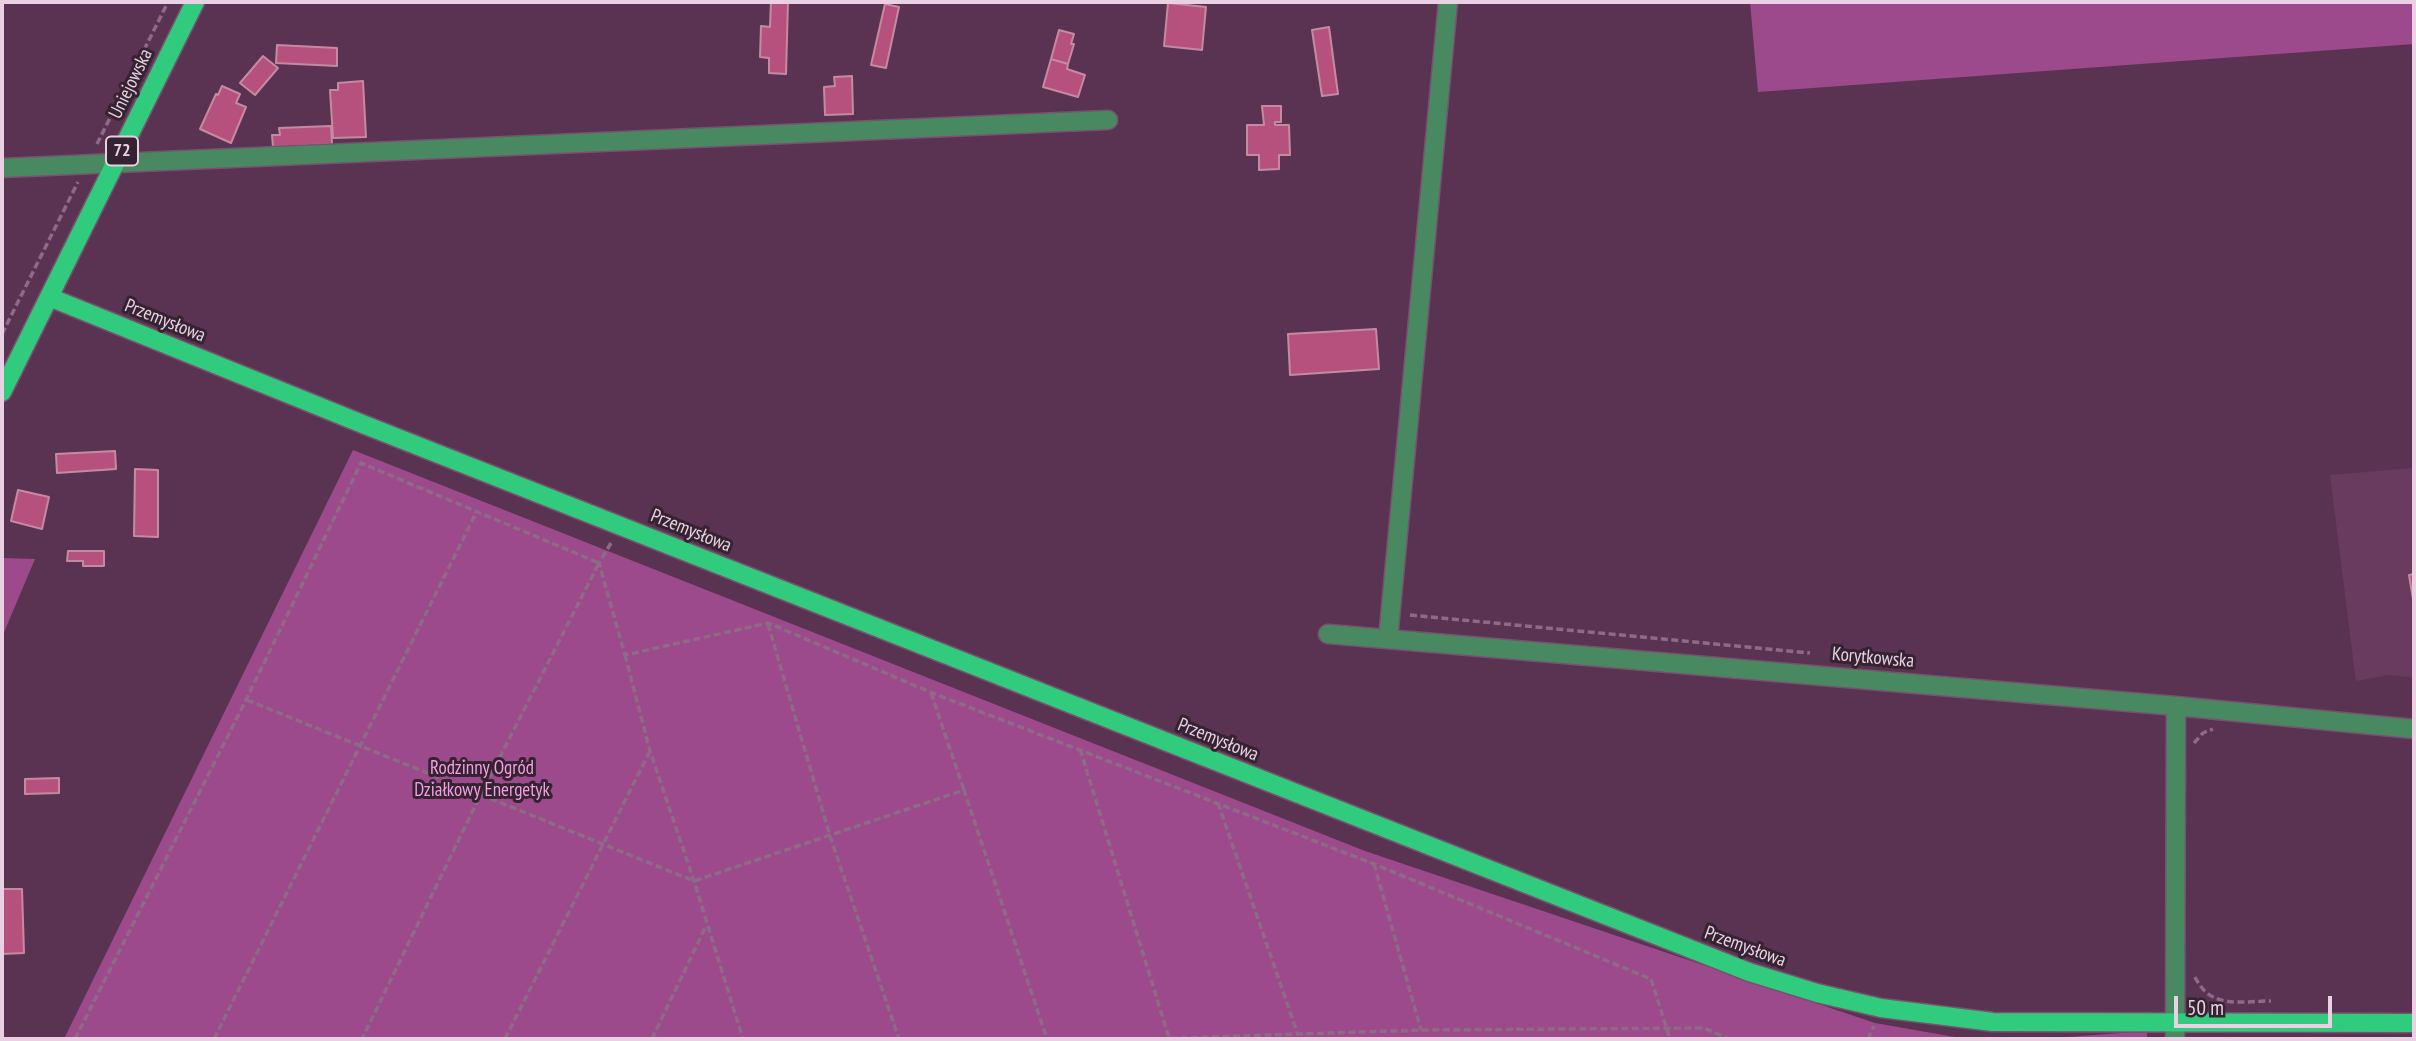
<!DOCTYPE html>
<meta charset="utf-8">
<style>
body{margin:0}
#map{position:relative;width:2416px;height:1041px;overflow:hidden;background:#5b3352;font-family:"PT Sans Narrow",sans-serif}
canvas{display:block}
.frame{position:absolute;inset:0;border:4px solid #e9d0e2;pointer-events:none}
.scale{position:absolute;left:2174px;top:996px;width:158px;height:32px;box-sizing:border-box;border:4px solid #e9d0e2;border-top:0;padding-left:9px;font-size:21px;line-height:24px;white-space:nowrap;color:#e9d0e2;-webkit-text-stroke:5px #352331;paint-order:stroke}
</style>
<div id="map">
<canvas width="2416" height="1041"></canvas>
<div class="frame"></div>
<div class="scale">50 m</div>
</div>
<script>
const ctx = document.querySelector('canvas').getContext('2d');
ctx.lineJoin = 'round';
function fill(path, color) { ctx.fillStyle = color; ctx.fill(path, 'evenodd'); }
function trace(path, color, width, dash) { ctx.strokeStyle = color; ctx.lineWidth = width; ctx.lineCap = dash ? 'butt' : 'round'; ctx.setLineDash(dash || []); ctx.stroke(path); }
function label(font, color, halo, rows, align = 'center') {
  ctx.font = font + ' "PT Sans Narrow",sans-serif'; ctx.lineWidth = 6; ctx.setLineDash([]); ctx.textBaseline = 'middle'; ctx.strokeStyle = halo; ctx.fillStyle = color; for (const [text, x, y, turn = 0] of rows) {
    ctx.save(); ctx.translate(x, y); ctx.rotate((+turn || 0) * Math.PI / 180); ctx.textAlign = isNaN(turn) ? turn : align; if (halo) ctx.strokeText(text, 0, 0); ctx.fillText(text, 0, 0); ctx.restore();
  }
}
fill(new Path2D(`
 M2414,468V681L2410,677L2389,675L2356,681L2330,475Z`), '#693b5f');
fill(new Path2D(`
 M1750,2H2414V44L1758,92Z
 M353,450L1365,851L1875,1023L1966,1039H64Z
 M2,558L35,559L2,637Z
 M2147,1031V1039H2042Z`), '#9c4a8c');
const building = new Path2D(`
 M771,2H788L786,74L769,73V58L760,57L761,26L770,27Z
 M1168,3L1206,7L1202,50L1164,46Z
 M885,4L899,7L886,68L871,65Z
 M1329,27L1338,94L1322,96L1312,30Z
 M1059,30L1074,34L1071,44H1074L1068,64L1051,59Z
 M277,45L337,48V66L276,63Z
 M263,56L278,68L255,95L240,83Z
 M1051,59L1068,64L1067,69L1085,75L1078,97L1043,87Z
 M852,76L853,114L825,115L824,87L835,86L834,77Z
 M363,81L366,137L333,138L330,90H338V83Z
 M222,86L240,94L236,103L246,107L231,143L200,129L216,94L218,95Z
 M1262,106H1281V122H1275V125H1289L1290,155H1279V169L1259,170V155H1247V125H1264Z
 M331,126L332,144L273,147L272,135H280L279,128Z
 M1376,329L1379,369L1290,375L1288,334Z
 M115,451L116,469L57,473L56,454Z
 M135,469L158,470V537L134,536Z
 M18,490L49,497L42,529L11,521Z
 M68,551H104V566H83V561H67Z
 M2414,574V605L2409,575Z
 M59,778V793L25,794V779Z
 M2,889H22L24,953L2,954Z`);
fill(building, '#b6507c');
trace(building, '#c48ba0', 2);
const minor = new Path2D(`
 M2,168L1108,120
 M1328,634L2176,706L2414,729
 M1388,639L1448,2
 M2175,1039L2176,706`);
const major = new Path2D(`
 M49,297L365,425L1749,972L1817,993L1881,1008L1993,1022L2414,1023
 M2,392L195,2`);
trace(minor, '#77526f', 21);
trace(major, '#77526f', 21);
trace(new Path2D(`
 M97,144L168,2
 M2,334L78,182
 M611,543L599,563L625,655L768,623L930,692L1374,864L1651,979L1670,1039
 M1410,615L1810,653
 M768,624L830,836L899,1039
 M625,655L650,751L694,881L743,1039
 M931,693L964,790
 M247,700L694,881L964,790L1047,1039
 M2194,743L2203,733L2213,729
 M1080,749L1169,1038
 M1218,803L1298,1035
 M1374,864L1421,1030
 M2195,977C2211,1010 2240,1001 2271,1001
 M75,1039L246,700L361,463L599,563L481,794L362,1039
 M214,1039L477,511
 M505,1039L650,751
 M652,1039L706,926
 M1149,1039L1421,1030L1704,1028L1729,1039
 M1868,1039L1874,1026`), '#8d6b85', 3.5, [7, 3.5]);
trace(minor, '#498961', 18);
trace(major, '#30cb7c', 18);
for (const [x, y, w] of [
 [122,151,32]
]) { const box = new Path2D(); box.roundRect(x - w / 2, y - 14.5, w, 29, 5); ctx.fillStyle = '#352331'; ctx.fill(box); trace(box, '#e9d0e2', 2); }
label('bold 18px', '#e9d0e2', null, [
 ["72",122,151]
]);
label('19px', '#e9d0e2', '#352331', [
 ["Uniejowska",131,84,-64],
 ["Przemysłowa",165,321,22],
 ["Przemysłowa",691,531,22],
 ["Korytkowska",1873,658,5],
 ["Przemysłowa",1218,740,22],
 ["Przemysłowa",1745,947,20]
]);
label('19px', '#f69ee3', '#352331', [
 ["Rodzinny Ogród",482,769],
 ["Działkowy Energetyk",482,791]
]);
</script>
